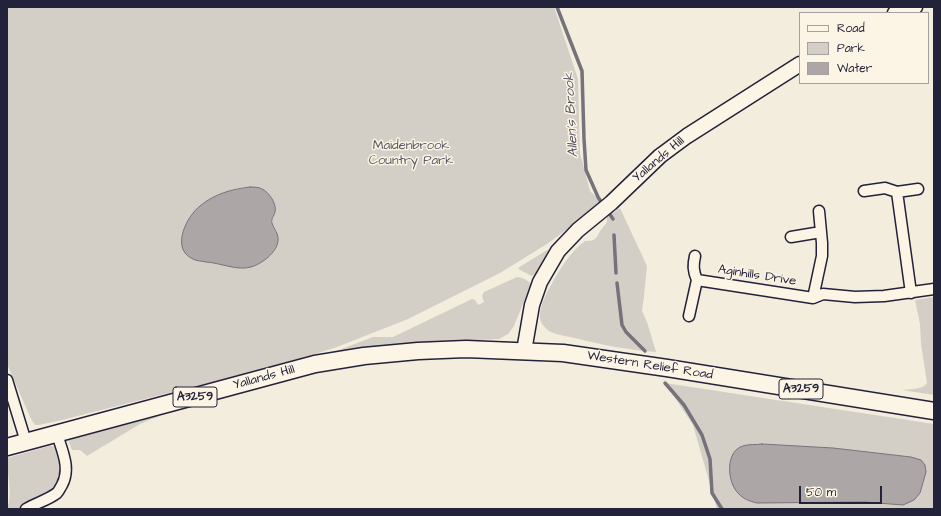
<!DOCTYPE html>
<style>
body{margin:0}
#map{position:relative;width:941px;height:516px;overflow:hidden;background:#f3edde;font-family:"Architects Daughter",sans-serif}
canvas{display:block}
.frame{position:absolute;inset:0;border:8px solid #22223b;pointer-events:none}
.legend{position:absolute;left:799px;top:12px;width:130px;height:72px;box-sizing:border-box;background:#fcf5e5;border:1px solid #a5a1a1;margin:0;padding:5px 7px;list-style:none;font-size:12px;color:#22223b}
.legend li{display:flex;align-items:center;gap:8px;height:20px}
.legend b{width:20px;border:1px solid #a5a1a1}
.scale{position:absolute;left:799px;top:486px;width:83px;height:18px;box-sizing:border-box;border:2px solid #22223b;border-top:0;padding-left:5px;font-size:12px;line-height:14px;white-space:nowrap;color:#22223b;-webkit-text-stroke:3px #fcf5e5;paint-order:stroke}
</style>
<div id="map">
<canvas width="941" height="516"></canvas>
<div class="frame"></div>
<ul class="legend">
<li><b style="height:5px;background:#fcf5e5"></b>Road</li>
<li><b style="height:11px;background:#d4cfc6"></b>Park</li>
<li><b style="height:11px;background:#aca7a6"></b>Water</li>
</ul>
<div class="scale">50 m</div>
</div>
<script>
const ctx = document.querySelector('canvas').getContext('2d');
ctx.lineJoin = 'round';
function fill(path, color) { ctx.fillStyle = color; ctx.fill(path, 'evenodd'); }
function trace(path, color, width, dash) { ctx.strokeStyle = color; ctx.lineWidth = width; ctx.lineCap = dash ? 'butt' : 'round'; ctx.setLineDash(dash || []); ctx.stroke(path); }
function label(font, color, halo, rows, align = 'center') {
  ctx.font = font + ' "Architects Daughter",sans-serif'; ctx.lineWidth = 3; ctx.setLineDash([]); ctx.textBaseline = 'middle'; ctx.strokeStyle = halo; ctx.fillStyle = color; for (const [text, x, y, turn = 0] of rows) {
    ctx.save(); ctx.translate(x, y); ctx.rotate((+turn || 0) * Math.PI / 180); ctx.textAlign = isNaN(turn) ? turn : align; if (halo) ctx.strokeText(text, 0, 0); ctx.fillText(text, 0, 0); ctx.restore();
  }
}
fill(new Path2D(`
 M7,7H554L578,79L580,153L590,191L601,202L578,221L547,244L500,273L408,319L337,347L312,355L228,378L62,420L39,425H35L31,419L7,364ZM250,187L262,189L275,212L272,222L277,233L213,262H206L183,248L182,235L199,207L217,195L239,188Z
 M620,208L647,266L644,296L642,311L647,322L656,352C629,350 601,345 575,338C566,336 556,335 549,331C546,329 544,326 542,324C536,313 545,296 550,287C559,270 570,252 585,241C593,241 596,240 599,233C601,229 605,225 607,222V217Z
 M547,250L551,251L536,274L532,276L520,270L518,268Z
 M517,277C522,277 527,280 531,284L514,326L508,334L499,339L416,343L336,351L373,337H393L472,299L475,300L478,305L484,302L482,296L484,292Z
 M934,297V395L902,390C909,389 923,390 927,383L921,344L920,324L915,300Z
 M665,383L934,424V509H717L693,425ZM762,444L833,448L911,457L903,505L865,502H767Z
 M162,415L140,424L87,456L80,450H72L68,440Z
 M49,446H53L58,450L63,466L60,479L53,491L24,505L19,509H7C13,493 7,475 7,458Z`), '#d4cfc6');
const water = new Path2D(`
 M250,187C254,187 259,187 262,189C269,192 277,204 275,212C274,216 271,219 272,223C274,229 279,234 278,241C277,252 262,264 251,267C237,271 221,263 206,262C202,261 195,261 191,258C171,247 187,216 200,206C214,194 232,189 250,187Z
 M762,444L833,448L911,457L921,460L925,465L926,472L920,493L914,500L903,505L865,502L757,503C749,501 743,499 738,493C727,482 725,451 743,446C748,444 756,445 762,444Z`);
fill(water, '#aca7a6');
trace(water, '#75727b', 1);
trace(new Path2D(`
 M557,7L582,71L584,139L586,170L598,197L603,205
 M607,210L613,219
 M614,235L616,273
 M617,283L622,325L626,332L645,351
 M665,383L684,405L702,435L710,459L712,493L722,509`), '#75727b', 3.5);
const street = new Path2D(`
 M864,191L885,188L897,192L911,293
 M897,192L918,189
 M791,237L821,232
 M695,256C693,265 693,271 697,280L813,298L823,294L855,297L884,296L934,289
 M813,298L822,256V243L819,211
 M689,316L697,280
 M7,380L26,442
 M26,509C36,503 48,500 57,493C59,491 60,488 62,485C71,468 62,451 57,434`);
const secondary = new Path2D(`
 M895,13L915,7
 M524,351L532,305L540,282L558,251L578,230L611,203L660,156L687,136L800,64`);
const primary = new Path2D(`
 M7,447L315,364L364,356L418,351L466,349L563,353L667,368L934,411`);
trace(street, '#22223b', 13);
trace(secondary, '#22223b', 17);
trace(primary, '#22223b', 19);
trace(street, '#fcf5e5', 10);
trace(secondary, '#fcf5e5', 14);
trace(primary, '#fcf5e5', 16);
for (const [x, y, w] of [
 [801,389,44],
 [195,397,44]
]) { const box = new Path2D(); box.roundRect(x - w / 2, y - 10, w, 20, 3); ctx.fillStyle = '#fcf5e5'; ctx.fill(box); trace(box, '#22223b', 1); }
label('bold 12px', '#22223b', null, [
 ["A3259",801,389],
 ["A3259",195,397]
]);
label('13px', '#575665', '#fcf5e5', [
 ["Maidenbrook",411,146],
 ["Country Park",411,161]
]);
label('13px', '#22223b', '#fcf5e5', [
 ["Yallands Hill",659,160,-40],
 ["Aginhills Drive",757,276,9],
 ["Western Relief Road",650,366,9],
 ["Yallands Hill",264,378,-15]
]);
label('italic 14px', '#525160', '#fcf5e5', [
 ["Allen's Brook",572,115,-93]
]);
</script>
